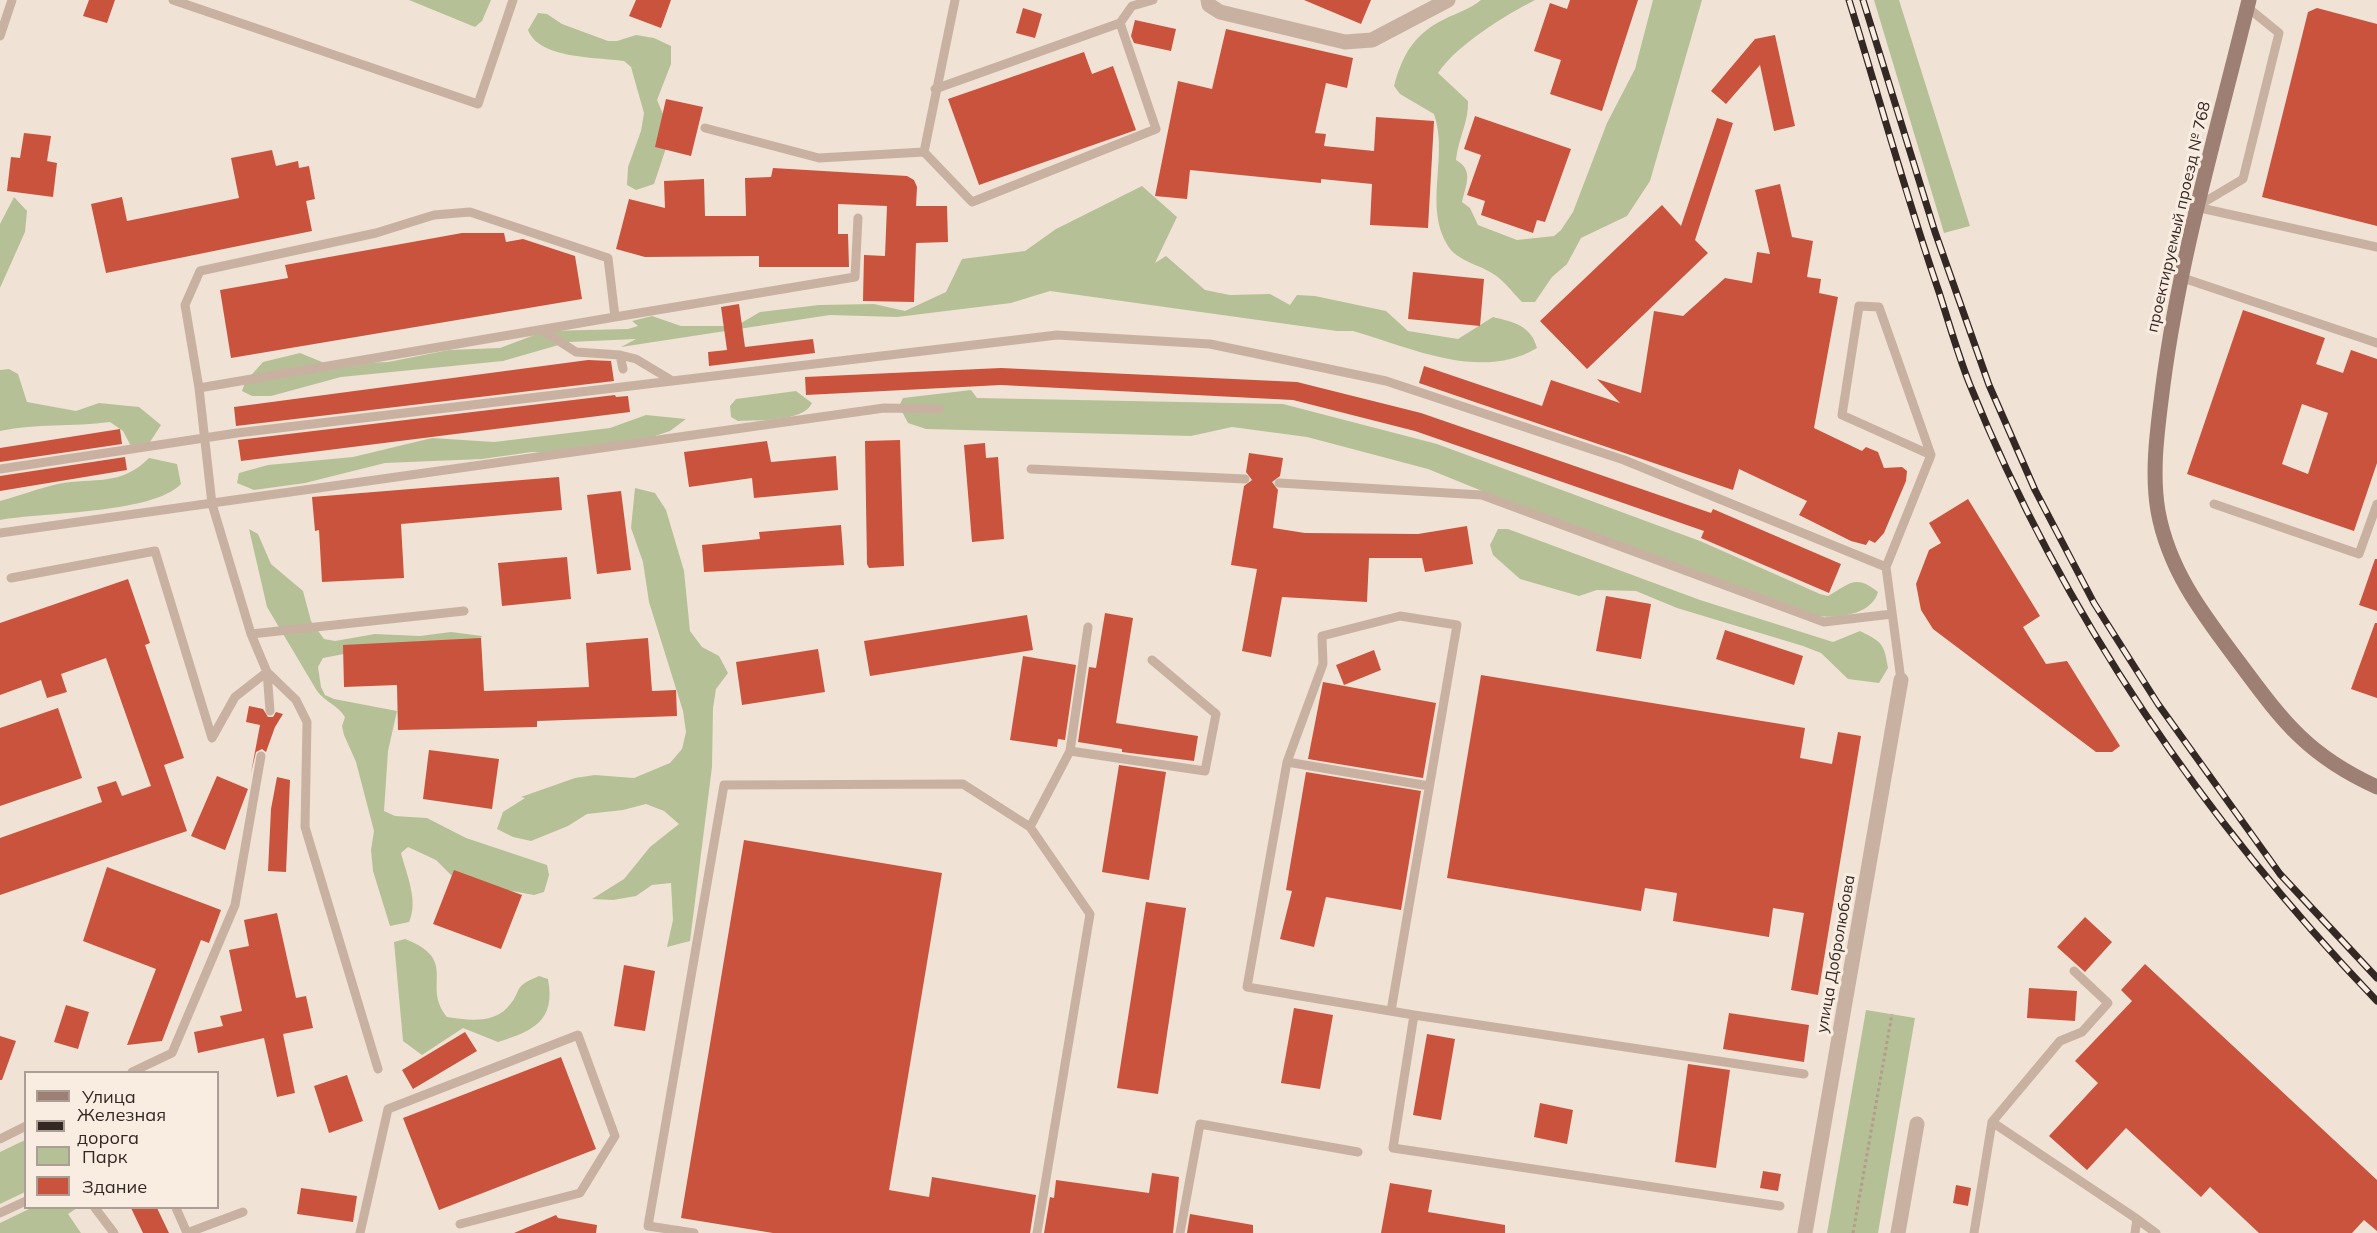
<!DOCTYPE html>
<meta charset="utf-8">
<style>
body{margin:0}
#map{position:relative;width:2377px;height:1233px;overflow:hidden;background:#f1e2d6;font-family:Mulish,sans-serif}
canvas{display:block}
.legend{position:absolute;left:24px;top:1071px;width:195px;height:138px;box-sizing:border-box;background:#f9ede2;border:2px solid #aa9e96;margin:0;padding:8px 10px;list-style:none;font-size:18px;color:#342825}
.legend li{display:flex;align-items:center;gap:12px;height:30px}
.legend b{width:30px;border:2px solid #aa9e96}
</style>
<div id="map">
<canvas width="2377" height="1233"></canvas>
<ul class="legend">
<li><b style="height:8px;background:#9d7f74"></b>Улица</li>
<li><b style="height:8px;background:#342825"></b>Железная дорога</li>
<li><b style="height:16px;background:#b6c096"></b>Парк</li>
<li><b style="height:16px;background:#c9533c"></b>Здание</li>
</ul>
</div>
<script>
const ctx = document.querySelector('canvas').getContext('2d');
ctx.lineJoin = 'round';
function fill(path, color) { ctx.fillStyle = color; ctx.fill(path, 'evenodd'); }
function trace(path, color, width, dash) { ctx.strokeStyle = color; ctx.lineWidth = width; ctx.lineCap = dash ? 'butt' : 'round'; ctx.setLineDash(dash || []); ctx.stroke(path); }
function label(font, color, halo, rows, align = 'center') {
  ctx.font = font + ' Mulish,sans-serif'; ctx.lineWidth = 6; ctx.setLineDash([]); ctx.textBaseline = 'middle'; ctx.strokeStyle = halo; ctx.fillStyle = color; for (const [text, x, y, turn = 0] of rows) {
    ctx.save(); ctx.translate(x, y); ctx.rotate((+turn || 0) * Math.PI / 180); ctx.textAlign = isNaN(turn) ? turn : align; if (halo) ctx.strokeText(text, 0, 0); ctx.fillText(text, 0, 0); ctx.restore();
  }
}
fill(new Path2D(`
 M409,0H491L482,21L475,27Z
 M1481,0H1535C1504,16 1458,44 1438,73L1468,101C1469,121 1458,139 1456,160C1474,170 1466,184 1462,202L1470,208L1478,225L1517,240L1554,236L1561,230L1573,212L1607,123L1635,69L1653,0H1702L1650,181L1627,216L1581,238L1567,264L1552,277L1535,302H1522C1513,293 1505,282 1495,275C1481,265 1457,261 1448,246C1423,207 1449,156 1434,114L1400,94L1394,86C1402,57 1412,37 1439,22C1453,14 1469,10 1481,0Z
 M1874,0H1899L1970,226L1944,233Z
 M538,13L547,14L562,24L608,41H617L636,35L654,38L671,46V64L657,100L671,133L654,184L636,190L627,185L628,167L641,131L644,113L631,67L624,61C596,57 539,59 528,30Z
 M1142,186L1177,217L1155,263L1166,256L1205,290L1230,295L1270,294L1290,305L1297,295L1315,296L1386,311L1408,331L1458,339L1493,317C1513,322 1531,325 1537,348C1481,382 1409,347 1353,331H1337L1050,291L1011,303L897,317L830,315L621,347L636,339L569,342L503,361L341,377L271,396H252L242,391L245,382L263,362L300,353L327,364L388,362L449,350L500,348L545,331L628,329L638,326L632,321L652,316L681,326H736L760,312L819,305L874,304L905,311L946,292L962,259L1025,251L1056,229Z
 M14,197L27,211L25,232L0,288V224Z
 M9,369L18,374L27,402L76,411L99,403L139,407L161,425L150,442L132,448L123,431L110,422C73,427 37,423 0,431V370Z
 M971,390L977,398L1283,404L1437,444L1700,541L1820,594L1828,596C1850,583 1856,574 1878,592C1872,615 1835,620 1814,615L1551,519L1428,469L1307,437L1232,427L1191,436L926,429L908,423L899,406L903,398Z
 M796,391L812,403C804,422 757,420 738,421L731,417L730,406L736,399Z
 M646,415L686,419L670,431L652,437L563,453L532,452L482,459L385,463L305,483L254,490L237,483L239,473L268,465L353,457L432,438L494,442L610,428Z
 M149,458L177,464L181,484C152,514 42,512 0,520V501C19,496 39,488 58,484C95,477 120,487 149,458Z
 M635,488L655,493L666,510L684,571L690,631L702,647L719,656L728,673L716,689L713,708L712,767L690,941L667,947L673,920L671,883L652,885L636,896L613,900L592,899L624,879L650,847L679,824L664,811L646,804L623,810L587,814L568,826L531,841L513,837L497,829L503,812L525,798L521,797L575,778L595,775L634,778L670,763L682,749L686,732L683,711L649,602L643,562L631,528Z
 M249,529L258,534L271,564L303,591L311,621L324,639L335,641L375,634L420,636L451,632L482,636L477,644L354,652L323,658L318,667L321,687L325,695L334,699L397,711L388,751L384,811L395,816L427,818L466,838L547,865L549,875L544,892L534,895L457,881L436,860L408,847L401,853C406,873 419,901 409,922L390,926L373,871L371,850L374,831L356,762L344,735L342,726L345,717C338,705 325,702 317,691L267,607Z
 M1498,529H1508L1700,600L1833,642L1860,631C1882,642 1884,643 1888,668L1879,683L1848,679L1821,653L1803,646L1677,608L1636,591L1597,590L1579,596L1520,579L1493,555L1490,545Z
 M405,939C460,960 421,985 447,1017C467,1020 491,1024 507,1008C524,990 510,988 539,976L548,979C556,1021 533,1031 498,1042L463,1028L422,1055L403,1041L394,942Z
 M1866,1010L1915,1018L1878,1233H1827Z
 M25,1140V1192L0,1204V1152Z
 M31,1208H77L68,1214L81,1233H0V1223Z`), '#b6c096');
fill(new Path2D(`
 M89,0H115L107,23L83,16Z
 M636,0H671L661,28L629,16Z
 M1304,0H1371L1361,24Z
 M1570,0H1638L1602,111L1550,94L1561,60L1534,51L1550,3L1567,9Z
 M1023,8L1042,14L1035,38L1016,33Z
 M2317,8L2377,24V226L2262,197L2308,12Z
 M1135,20L1176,29L1171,51L1134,43L1131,36Z
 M1226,29L1353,58L1347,88L1326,83L1315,133L1326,134L1324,146L1374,151L1376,117L1434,121L1428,228L1370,225L1372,184L1321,179V183L1190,170L1187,199L1155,196L1178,81L1212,89Z
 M1775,35L1795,126L1774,131L1760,65L1726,104L1711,91L1755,39Z
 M1084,52L1092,74L1113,66L1136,130L979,185L948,99Z
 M666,99L703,107L691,156L655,147Z
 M1475,116L1571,149L1545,222L1537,220L1533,233L1481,215L1485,201L1467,195L1481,155L1464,149Z
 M1717,118L1733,123L1695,240L1708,253L1587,369L1540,321L1662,205L1681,226Z
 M24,133L51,136L47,161L57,163L53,197L7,191L11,157L20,158Z
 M272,150L276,166L298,161L299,168L309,166L315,199L306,201L312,231L106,273L91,204L122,197L127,221L239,198L231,158Z
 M773,168L907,176L914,180L917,187L916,206H947L948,242L916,243L914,302L863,301L864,255L885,256L887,206L838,204V234H848L849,267H759V256L645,257L616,249L629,199L665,208L664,181L704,179L705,216H746L745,178L771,177Z
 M1780,184L1792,237L1813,241L1807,277L1821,279L1819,293L1838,297L1814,428L1862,451L1866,447L1878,452L1884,468L1902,467L1907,471L1906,481L1884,533L1875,543L1869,540L1866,545L1851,541L1799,515L1807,501L1739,469L1733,490L1419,383L1424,366L1542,406L1551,380L1620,403L1597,379L1641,393L1654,311L1683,316L1725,278L1752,283L1757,252L1770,254L1755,190Z
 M462,233H504L506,242L523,239L575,256L582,299L231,358L220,290L288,278L285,265Z
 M1413,272L1484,279L1480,326L1408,319Z
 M739,304L745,347L813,339L815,353L709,366L708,352L727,350L721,307Z
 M2243,310L2325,338L2316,364L2343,373L2351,350L2377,359V463L2354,531L2187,474ZM2302,404L2328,413L2308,474L2282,464Z
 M588,360L611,361L614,381L236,426L234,407Z
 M1001,368L1297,382L1421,413L1711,513L1713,509L1841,564L1829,593L1701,538L1704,531L1415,431L1293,400L1001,385L806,395L805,377Z
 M615,395L616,397L628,396L630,412L241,461L238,440Z
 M120,429L122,444L0,462V448Z
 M900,440L904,566L869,568L867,564L865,441Z
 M767,441L771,462L836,456L838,490L754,498L752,478L689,487L684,452Z
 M985,443L986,458L998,457L1004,539L972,542L964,445Z
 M1249,453L1283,458L1280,476L1272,482L1278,490L1273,528L1305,533L1418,534L1467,526L1473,564L1425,572L1422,558H1369L1367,602L1282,597L1271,657L1242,651L1257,569L1231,565L1244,486L1252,480L1246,472Z
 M125,457L127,470L0,491V476Z
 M559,477L562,510L401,524L404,578L322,582L319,530L315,531L312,497Z
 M621,491L631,570L597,574L587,495Z
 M1968,499L2040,616L2023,627L2046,664L2067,661L2120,746L2112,752H2096L1933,629L1921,610L1916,584L1929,550L1941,543L1929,523Z
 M841,525L844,565L704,572L702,545L760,539L759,532Z
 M567,557L571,599L502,606L498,563Z
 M2375,559H2377V611L2359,605Z
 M128,579L150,643L145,645L184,758L164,765L187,831L0,895V838L102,802L97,787L116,781L122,796L151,786L106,658L61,674L67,692L47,698L41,680L0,695V623Z
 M1606,596L1651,604L1641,659L1596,651Z
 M1105,613L1133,618L1116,723L1198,736L1194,761L1122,752V749L1078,742L1089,667L1096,668Z
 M1027,615L1033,650L870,676L864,641Z
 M2375,623H2377V698L2351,689Z
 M1725,630L1803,656L1794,685L1716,659Z
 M481,638L484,691L589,687L586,643L648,638L652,691L676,690L677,716L537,721V727L398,730L397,685L344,687L343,645Z
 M818,649L825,692L742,705L736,662Z
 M1374,650L1381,670L1344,685L1336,665Z
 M1023,656L1076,665L1065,740L1058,739L1057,747L1010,740Z
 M1481,675L1805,728L1800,758L1832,764L1838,732L1861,736L1818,995L1791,990L1804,913L1773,908L1769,937L1673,921L1677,893L1645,888L1641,911L1447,878Z
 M1323,682L1436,703L1423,778L1308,759Z
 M249,706L263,709L268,717H273L276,712L283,714L275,727L266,752L262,749L256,752L251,773L260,725L246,722Z
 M58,708L82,778L0,806V728Z
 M429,750L499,759L492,809L423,799Z
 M1119,765L1166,772L1149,880L1102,872Z
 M1306,772L1421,791L1401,910L1326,897L1314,947L1280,939L1292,891L1286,890Z
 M217,776L248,789L225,850L191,836Z
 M277,777L290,780L286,872L268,871L271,809Z
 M744,840L942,873L889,1190L929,1197L932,1177L1036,1195L1030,1233H773L681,1218Z
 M107,867L221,910L209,943L201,940L162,1041L127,1045L156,969L83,941Z
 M454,870L522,895L501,949L433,924Z
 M1146,902L1186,908L1158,1094L1117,1088Z
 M277,913L296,998L306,996L313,1028L283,1034L295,1093L277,1097L264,1038L198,1053L194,1032L223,1026L220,1016L242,1011L229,950L249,946L244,920Z
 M2085,917L2112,942L2085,972L2057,947Z
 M2145,964L2377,1180V1231L2364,1220L2352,1233H2259L2210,1187L2201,1197L2126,1128L2087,1170L2049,1136L2098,1083L2075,1061L2132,1001L2121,990Z
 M624,965L655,971L645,1031L614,1026Z
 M2029,988L2077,991L2075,1021L2027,1018Z
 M66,1005L89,1012L78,1049L54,1042Z
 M1294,1008L1333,1015L1320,1089L1281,1083Z
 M1729,1013L1809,1025L1804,1062L1723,1049Z
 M465,1032L477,1051L413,1089L402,1070Z
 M1427,1034L1455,1039L1441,1120L1413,1115Z
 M0,1036L16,1041L2,1080H0Z
 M561,1057L596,1149L439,1210L403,1118Z
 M1688,1064L1730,1070L1716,1168L1675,1162Z
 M347,1075L363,1121L329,1133L314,1086Z
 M1540,1103L1573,1110L1567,1144L1534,1137Z
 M1763,1171L1781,1174L1778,1191L1760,1188Z
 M1152,1173L1179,1177L1173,1233H1044L1050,1197L1054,1198L1056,1180L1149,1193Z
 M1390,1183L1432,1190L1428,1212L1505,1225V1233H1381Z
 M1956,1185L1971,1188L1968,1206L1953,1203Z
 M301,1188L357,1196L353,1222L297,1214Z
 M131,1208H157L169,1233H143Z
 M1190,1214L1253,1225V1233H1187Z
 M556,1215L558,1218L597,1225L596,1233H514Z`), '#c9533c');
trace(new Path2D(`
 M1853,1233L1892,1014`), '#b59b8d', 3, [3, 3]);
trace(new Path2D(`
 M173,0L478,104L513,0
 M0,36L12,0
 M935,89L1120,23L1132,6L1153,0
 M705,128L819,158L924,152L955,0
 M924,152L972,202L1156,129L1120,23
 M2196,207L2243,179L2279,33L2247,7
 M2196,207L2377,247
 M2180,277L2377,343
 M542,330L576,352L620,355L623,369
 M620,355L636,359L671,380
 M199,388L615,317
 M0,469L237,433L1057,335L1210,344L1386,381L1624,460L1886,567L1901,680
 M1031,469L1245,479
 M1279,483L1482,495L1824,622L1892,614
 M2214,504L2359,554L2377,504
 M0,533L884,408L940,409
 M1886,567L1931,455L1879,307L1859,306L1842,415L1931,455
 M11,578L155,551L212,738L235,697L267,672
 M251,634L464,611
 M267,672L270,711
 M1070,751L1088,627
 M1287,762L1323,664L1322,636L1400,616L1457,625L1391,1011
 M1030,827L1070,751L1205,771L1216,714L1152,660
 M1414,1015L1247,987L1287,762L1429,786
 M378,1069L305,827L307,722L296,700L267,672L251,634L212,504L199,388L185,305L200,271L376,233L434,215L470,212L608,258L615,317L855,277L858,218
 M132,1072L172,1053L235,905L261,756
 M1992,1122L2137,1219L2135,1233
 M0,1139L26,1126
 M1780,1206L1393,1148L1414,1015L1804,1074
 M95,1208L114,1233
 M176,1208L187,1233L243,1212
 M0,1213L26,1201
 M2137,1219L2156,1233
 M360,1233L388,1109L578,1035L615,1136L580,1193L460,1224
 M694,1233L648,1226L724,785L963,784L1030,827L1090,914L1037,1233
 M1180,1233L1200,1124L1358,1152
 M1974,1233L1992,1122L2060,1041L2082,1032L2108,1003L2074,971`), '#c9b1a2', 9);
trace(new Path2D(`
 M1208,0L1209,5L1220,12L1345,42L1372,40L1448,0
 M1805,1233L1901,680
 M1898,1233L1917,1124`), '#c9b1a2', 15);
trace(new Path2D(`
 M2249,0C2218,128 2180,254 2163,385C2158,426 2151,470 2158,511C2169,572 2205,617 2241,665C2284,723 2309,756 2377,787`), '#9d7f74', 15);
const rail = new Path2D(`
 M1849,0C1879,97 1906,196 1939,292C1949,323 1958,355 1970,385C2063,615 2206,823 2377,1001
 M1863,0L1935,232L1989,385L2035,490L2094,603L2158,704L2280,874L2377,978`);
trace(rail, '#342825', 7);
trace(rail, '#f9ede2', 4.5, [14]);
label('16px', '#342825', '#f9ede2', [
 ["проектируемый проезд № 768",2179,217,-77],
 ["улица Добролюбова",1836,954,-80]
]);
</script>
